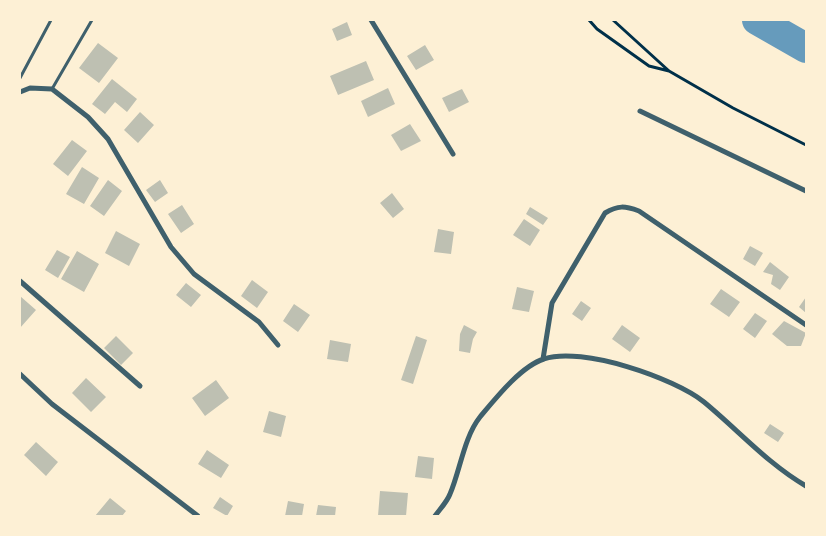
<!DOCTYPE html>
<style>
body{margin:0}
#map{position:relative;width:826px;height:536px;overflow:hidden;background:#fdf0d5;font-family:"Noto Sans",sans-serif}
canvas{display:block}
.frame{position:absolute;inset:0;border:21px solid #fdf0d5;pointer-events:none}
</style>
<div id="map">
<canvas width="826" height="536"></canvas>
<div class="frame"></div>
</div>
<script>
const ctx = document.querySelector('canvas').getContext('2d');
ctx.lineJoin = 'round';
function trace(path, color, width, dash) { ctx.strokeStyle = color; ctx.lineWidth = width; ctx.lineCap = dash ? 'butt' : 'round'; ctx.setLineDash(dash || []); ctx.stroke(path); }
function fill(path, color) { ctx.fillStyle = color; ctx.fill(path, 'evenodd'); }
trace(new Path2D(`
 M757,20L806,48`), '#669bbc', 30);
fill(new Path2D(`
 M347,22L352,35L337,41L332,29Z
 M98,43L118,58L99,83L79,68Z
 M425,45L434,60L416,70L407,56Z
 M366,61L374,80L338,95L330,76Z
 M112,79L137,99L127,112L115,102L105,114L92,104Z
 M388,88L395,104L368,117L361,101Z
 M462,89L469,102L449,112L442,98Z
 M140,112L154,125L138,143L124,130Z
 M410,124L421,141L401,151L391,135Z
 M72,140L87,151L68,176L53,164Z
 M82,167L99,178L84,204L66,194Z
 M108,180L122,191L104,216L90,206Z
 M160,180L168,193L155,202L146,190Z
 M392,193L404,209L393,218L380,203Z
 M182,205L194,224L181,233L168,214Z
 M530,207L548,218L543,225L526,214Z
 M524,219L540,230L530,246L513,235Z
 M438,229L454,232L451,254L434,252Z
 M116,231L140,244L129,266L105,253Z
 M750,246L763,253L755,266L743,259Z
 M57,250L70,257L58,278L45,270Z
 M77,251L99,264L84,292L61,279Z
 M770,262L789,277L780,290L771,284L773,275L763,272Z
 M252,280L268,292L257,308L241,296Z
 M186,283L201,295L191,307L176,295Z
 M517,287L534,291L529,312L512,309Z
 M721,289L740,302L729,317L710,304Z
 M20,296L36,310L20,328Z
 M806,297V313L799,307Z
 M581,301L591,308L582,321L572,314Z
 M294,304L310,315L298,332L283,321Z
 M755,313L767,321L755,338L743,329Z
 M784,321L806,333L801,346H787L772,334Z
 M464,325L477,332L473,339L470,353L459,351L460,334Z
 M622,325L640,338L630,352L612,339Z
 M116,336L133,353L121,365L104,348Z
 M416,336L427,340L413,384L401,380Z
 M330,340L351,344L348,362L327,359Z
 M86,378L106,397L91,412L72,393Z
 M216,380L229,398L205,416L192,398Z
 M269,411L286,416L281,437L263,432Z
 M770,424L784,433L778,442L764,433Z
 M36,442L58,462L46,476L24,455Z
 M207,450L229,465L221,478L198,464Z
 M418,456L434,458L432,479L415,477Z
 M380,491L408,493L406,516H378Z
 M220,497L233,506L227,516L213,508Z
 M110,498L126,511L122,516H95Z
 M288,501L304,504L302,516H285Z
 M318,505L336,507L335,516H316Z`), '#bec0b2');
trace(new Path2D(`
 M589,20L597,29L649,66L669,71
 M613,20L669,71L733,108L806,145`), '#003049', 3);
trace(new Path2D(`
 M20,78L51,20
 M52,89L92,20`), '#3f606c', 3);
trace(new Path2D(`
 M371,20L453,154
 M20,92L30,88L52,89L88,117L108,139L171,247L194,274L259,322L278,345
 M640,111L806,191
 M20,281L140,386
 M543,359L552,303L605,213C618,205 625,206 639,211L806,325
 M20,374L52,404L198,516
 M435,516C440,509 447,502 450,494C460,471 464,437 480,417C495,399 521,366 544,359C582,346 674,378 704,402C738,430 768,464 806,486`), '#3f606c', 5);
</script>
